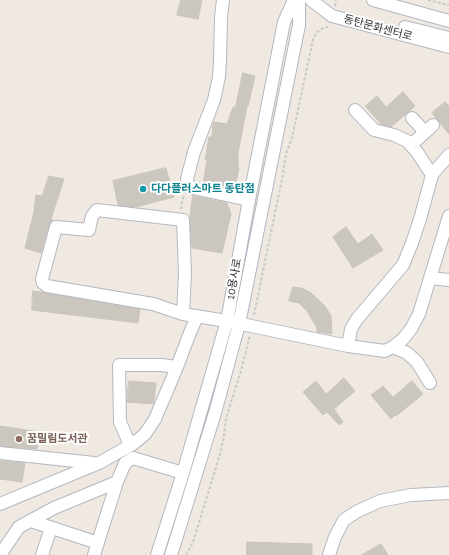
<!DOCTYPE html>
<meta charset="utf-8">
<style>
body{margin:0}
canvas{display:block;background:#efe9e1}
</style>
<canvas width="449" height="555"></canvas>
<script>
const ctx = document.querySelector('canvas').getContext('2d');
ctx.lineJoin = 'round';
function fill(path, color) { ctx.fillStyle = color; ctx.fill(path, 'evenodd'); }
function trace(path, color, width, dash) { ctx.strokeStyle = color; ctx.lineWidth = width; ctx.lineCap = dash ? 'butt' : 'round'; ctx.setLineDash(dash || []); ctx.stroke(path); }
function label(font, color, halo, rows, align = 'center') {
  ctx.font = font + ' Raleway,"Noto Sans KR",sans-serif'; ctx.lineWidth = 4; ctx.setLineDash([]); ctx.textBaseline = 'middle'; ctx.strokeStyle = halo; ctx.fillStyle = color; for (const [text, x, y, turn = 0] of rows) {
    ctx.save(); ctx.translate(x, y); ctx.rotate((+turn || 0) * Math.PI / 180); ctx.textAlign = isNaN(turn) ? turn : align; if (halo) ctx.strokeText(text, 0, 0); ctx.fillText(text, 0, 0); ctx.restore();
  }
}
const building = new Path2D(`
 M181,0H202L198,19L177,15Z
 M243,73L255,76L248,106H247L238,153V167L239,168L236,182L230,188L203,183L207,160H205L209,137H212L213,123L214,122L227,124L233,107L235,108Z
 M403,92L415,106L391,127L381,124L365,106L377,96L386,107Z
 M445,102L449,106V134L432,113Z
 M166,168L174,197L136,207L118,205L113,181Z
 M49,176L64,179L51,219L53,220L49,225L41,253L25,248L35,208H34L36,195L42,196Z
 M193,196L227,203L231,214L222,253L192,248L190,220V216Z
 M346,227L358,244L372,234L383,250L353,268L333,237Z
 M293,287L301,288L310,292L325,306L331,316L332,334L317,332V328L307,311L299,303L289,301Z
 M33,291L42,292L46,293L140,309L138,323L32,310Z
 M344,378L355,391L334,409L343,422L339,425L327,412L323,415L303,392L316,381L326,394Z
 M129,381L156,383L154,401L153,404L127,402Z
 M412,381L423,394L396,416L395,415L391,419L371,395L383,386L393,397Z
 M0,426L40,432L37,449L0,446Z
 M0,461L25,463L22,482L0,479Z
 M247,542L312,544V555H247Z
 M381,544L388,555H362Z`);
fill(building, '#cbc7bf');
trace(building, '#cbc5ba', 1);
const minor = new Path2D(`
 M223,0L221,17L220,61L219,77L214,100L194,152L187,179L188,187L249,200
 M311,0L332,16L449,47
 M373,0L449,21
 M405,27L449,38
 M355,110L374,130L394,135L407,141L417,152L432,175
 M412,118L425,132
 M411,145L433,125
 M97,210L183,220L185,274L183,314L153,304L47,286L43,283L42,279L56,227L89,230L92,216Z
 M430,278L449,280
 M183,314L227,321L348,346L385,351L393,347L403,339L411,329L419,314L449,216
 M348,346L351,329L357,319L403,265L412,243L420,219L432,175L436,170L449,155
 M393,347L407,353L417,362L430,383
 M130,445L120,422L119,365H161L177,367
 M0,453L94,463
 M0,504L99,463L133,444L145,434L155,419L177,367L191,330L197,317
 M31,521L98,543
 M0,555L19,527L54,508L117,482
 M42,555L51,528
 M94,555L117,482L125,463L133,458L183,473
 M157,555L183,473L227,321L249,200L284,22L294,0
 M171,555L215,413L239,324L299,25V0
 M329,555L335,537L344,520L356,512L380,501L411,495L449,493`);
trace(minor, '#b4b7c1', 14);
trace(new Path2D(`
 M428,0L449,5
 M335,6L336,0
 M181,209L182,201L184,196
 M254,315L283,174L286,154L292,138L313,40C316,32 319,29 328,27
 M186,555L193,542L221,451L224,435L226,418L241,371L250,335`), '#c9c9c9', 2, [3, 2]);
trace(minor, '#fff', 12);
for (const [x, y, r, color] of [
 [143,189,4,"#0f9aa8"],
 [19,439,4,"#8d6e63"]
]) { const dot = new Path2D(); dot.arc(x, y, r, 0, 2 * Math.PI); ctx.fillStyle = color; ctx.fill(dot); trace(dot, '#fff', 1.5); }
label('11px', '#2e2e2e', '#fff', [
 ["동탄문화센터로",378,28,15],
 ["10용사로",234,279,-80]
]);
label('bold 11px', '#0d838f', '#fff', [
 ["다다플러스마트 동탄점",151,189]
], 'left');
label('bold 11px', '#785e54', '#fff', [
 ["꿈밀림도서관",27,439]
], 'left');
</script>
